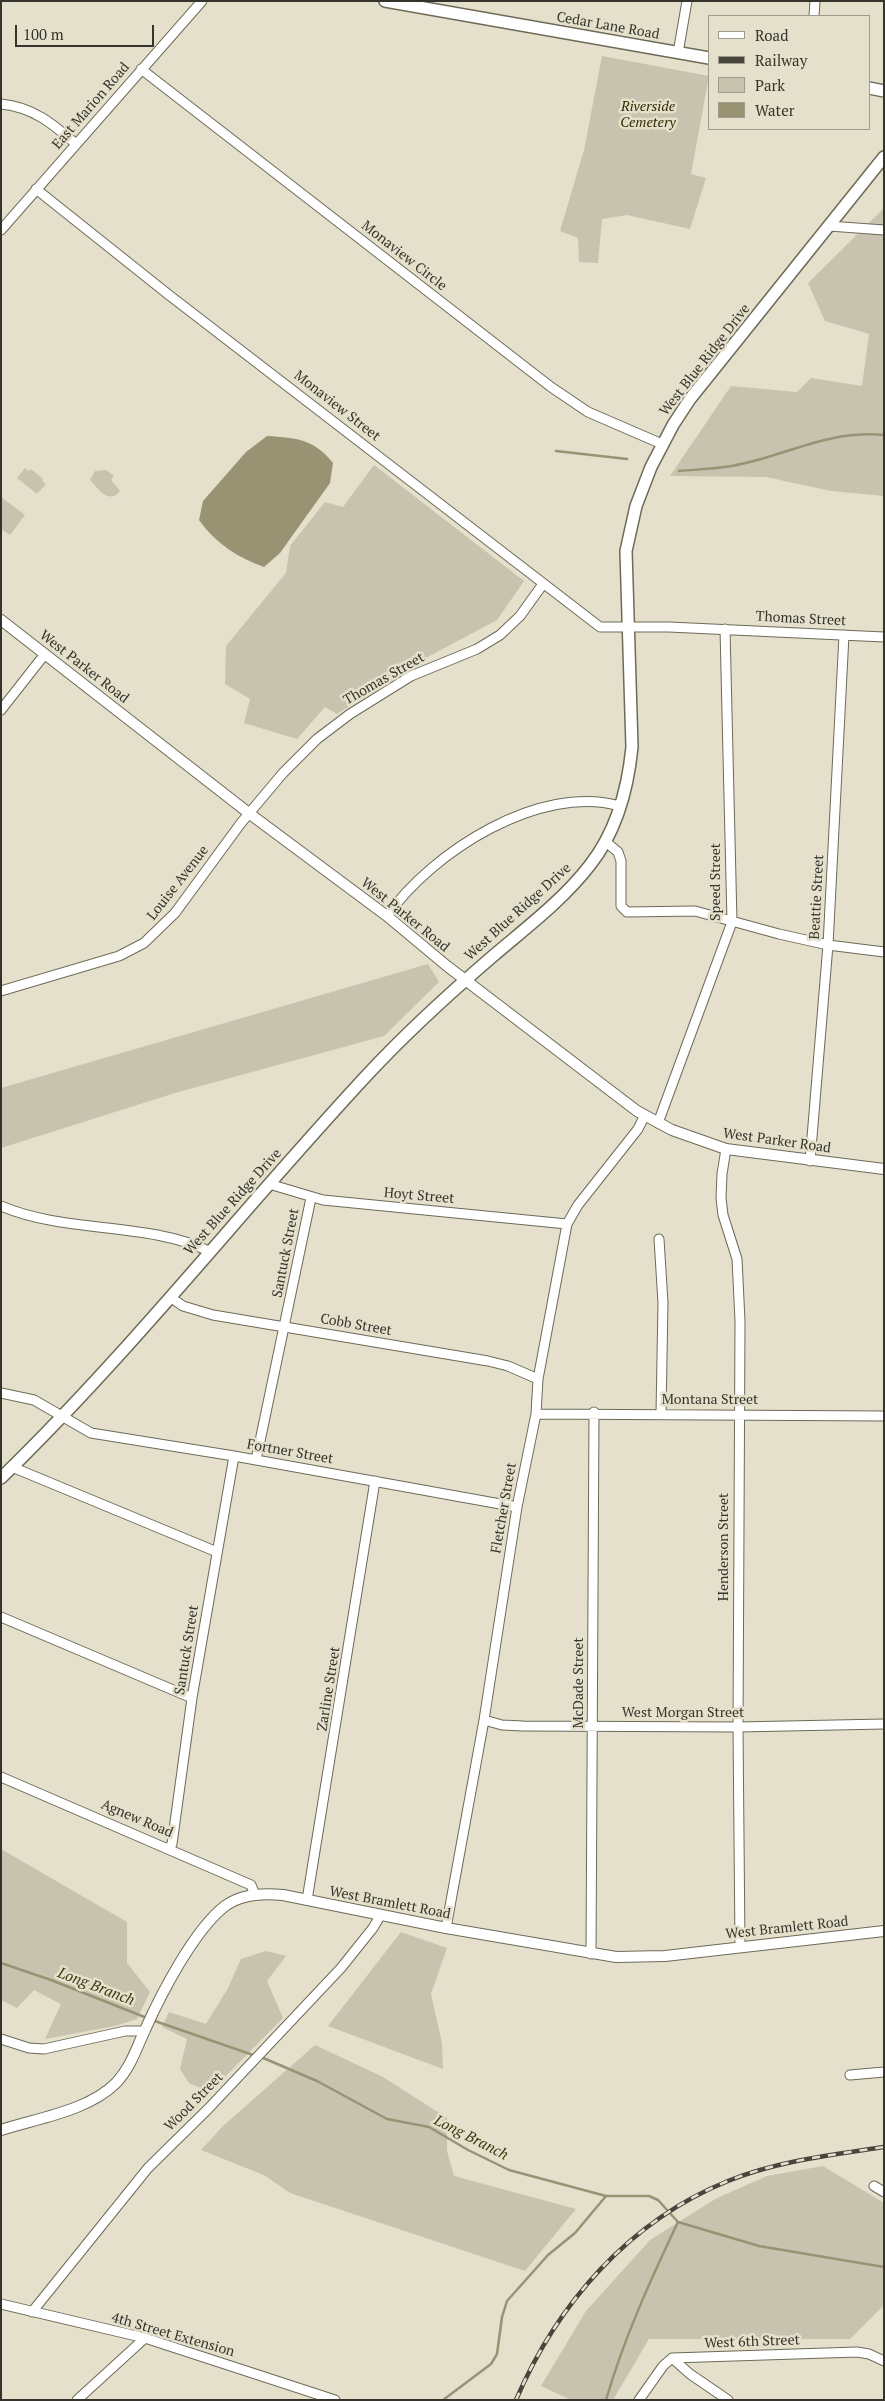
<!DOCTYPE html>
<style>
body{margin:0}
#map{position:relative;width:885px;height:2401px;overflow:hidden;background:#e4e0cc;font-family:"PT Serif",serif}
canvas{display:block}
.frame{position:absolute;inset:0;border:2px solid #35342c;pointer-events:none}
.legend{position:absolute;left:708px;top:15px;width:162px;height:115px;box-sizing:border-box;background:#e4e0cc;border:1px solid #9e9b8c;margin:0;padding:6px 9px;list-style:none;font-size:15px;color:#35342c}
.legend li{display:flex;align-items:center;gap:10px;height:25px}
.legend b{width:25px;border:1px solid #9e9b8c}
.scale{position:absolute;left:15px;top:25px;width:139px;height:22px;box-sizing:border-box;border:2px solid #35342c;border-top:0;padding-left:6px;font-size:15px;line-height:18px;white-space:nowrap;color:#35342c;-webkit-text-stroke:4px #e4e0cc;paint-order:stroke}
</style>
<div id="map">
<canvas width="885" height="2401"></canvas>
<div class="frame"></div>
<ul class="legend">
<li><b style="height:6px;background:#fff"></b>Road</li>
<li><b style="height:6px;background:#47453c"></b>Railway</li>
<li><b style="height:14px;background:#c7c3ae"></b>Park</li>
<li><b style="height:14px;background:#999374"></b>Water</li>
</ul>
<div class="scale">100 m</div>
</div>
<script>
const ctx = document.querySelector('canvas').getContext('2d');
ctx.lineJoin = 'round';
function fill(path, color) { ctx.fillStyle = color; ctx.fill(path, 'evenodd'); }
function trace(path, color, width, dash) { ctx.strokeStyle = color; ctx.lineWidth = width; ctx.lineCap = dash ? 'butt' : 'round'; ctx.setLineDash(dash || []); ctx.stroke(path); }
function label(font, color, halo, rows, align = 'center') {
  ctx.font = font + ' "PT Serif",serif'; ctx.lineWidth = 5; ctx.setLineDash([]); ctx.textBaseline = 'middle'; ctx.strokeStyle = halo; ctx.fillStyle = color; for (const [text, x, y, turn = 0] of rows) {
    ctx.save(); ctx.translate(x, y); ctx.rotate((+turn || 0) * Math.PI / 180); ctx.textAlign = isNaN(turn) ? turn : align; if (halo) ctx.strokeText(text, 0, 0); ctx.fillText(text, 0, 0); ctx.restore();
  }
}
fill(new Path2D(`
 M602,56L709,76L691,174L706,178L690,229L627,215L602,219L598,263L579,262L578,238L560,231L584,150Z
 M884,208V496L831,491L766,477L670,476L731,386L797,392L811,378L862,386L869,334L825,321L808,283Z
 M374,465L524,581L497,620L424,659L337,714L325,707L297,739L244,723L250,699L225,684L226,646L286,573L290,546L325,502L343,507Z
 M25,468L29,471L31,469L43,479L42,481L46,484L37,494L17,478Z
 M106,470L114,476L111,480L120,491C109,505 98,489 90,480L95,471Z
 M1,497L25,515L10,535L1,529Z
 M428,964L439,982L384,1036L175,1093L1,1148V1088Z
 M1,1849L127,1922V1963L150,1992L137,2019L115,2026L45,2039L61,2004L34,1990L17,2008L1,2000Z
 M401,1932L447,1948L431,1994L442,2043L443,2069L328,2026Z
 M266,1951L286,1956L267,1981L283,2018L210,2092L189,2083L180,2069L187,2039L162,2027L169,2012L206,2024L228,1988L241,1959Z
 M315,2045L383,2077L447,2118V2151L454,2176L576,2209L525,2271L290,2193L264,2175L201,2150L223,2126Z
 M823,2166L884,2203V2305L850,2339H649L613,2400H571L541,2386L586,2311L650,2240L717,2198L767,2176Z`), '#c7c3ae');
fill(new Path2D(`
 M267,436C297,438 314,439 333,463L330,483L280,553L264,567C238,558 215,543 199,520L203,501L246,452Z`), '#999374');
trace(new Path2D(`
 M556,451L627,459
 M679,471C700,469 721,469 741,464C792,453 829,430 884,435
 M1,1963L51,1980L147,2018
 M152,2020L256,2056
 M261,2057L317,2081L387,2119L429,2127L468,2150L509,2170L606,2196H649L658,2200L678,2222L759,2246L884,2267
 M443,2400L491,2364L497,2354L502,2317L507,2301L548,2255L575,2233L606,2196
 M606,2400C624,2338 650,2281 678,2222`), '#999374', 2.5);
const minor = new Path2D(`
 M814,16L815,1
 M678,53L687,1
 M141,69L551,387L588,412L662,444
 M1,104C33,107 53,124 76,144
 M36,189L169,295L600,627H669L884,637
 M829,226L884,230
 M1,230L202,1
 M1,710L45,654
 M606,842L618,852L621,861V906L627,912L695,911L779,934L828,945L884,952
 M387,916C432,852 540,783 620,806
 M1,991L119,956L144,943L175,913L241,823L283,773L317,739L350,714L411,676L477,649L500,635L520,616L543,584
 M658,1123L732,922L725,629
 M726,1149L722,1174L721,1198L723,1215L737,1259L740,1321L738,1727L740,1947
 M810,1161L828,945L844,635
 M269,1184L323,1200L567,1224
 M1,1206C67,1234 144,1221 209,1251
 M659,1239L663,1303L661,1413
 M170,1297L183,1306L213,1315L488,1361L508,1366L538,1379
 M1,1393L34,1400L91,1433L234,1456L517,1507
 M536,1414L884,1416
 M256,1460L311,1198
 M12,1467L217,1552
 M1,1617L192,1698
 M484,1720L502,1725L523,1726L738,1727L884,1724
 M1,1777L251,1885L255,1895
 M169,1848L172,1844L192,1698L234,1456
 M307,1900L375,1481
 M446,1928L484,1720L517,1507L536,1414L538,1379L567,1224L578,1205L638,1129L645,1115
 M591,1954L594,1412
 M1,2039L29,2048L44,2049L125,2031H144
 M850,2075L884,2072
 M874,2186L884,2192
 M1,2304L145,2338L335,2400
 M32,2312L148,2168L208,2109L341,1968L373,1928L380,1916
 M672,2358L690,2374L728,2400
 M77,2400L145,2338
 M639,2400L663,2366L672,2358L857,2352L869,2354L884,2361`);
const tertiary = new Path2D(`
 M1,620L250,814L387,916L447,966L637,1111L672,1130L726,1149L884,1169
 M1,2130C38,2118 88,2111 116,2083C131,2067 136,2049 145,2030C161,1994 194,1930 225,1906C241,1894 264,1893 283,1895L446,1928L616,1957L665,1956L884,1931`);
const secondary = new Path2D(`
 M385,1L709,58
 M869,88L884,91
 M1,1478C132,1351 244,1207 368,1074C407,1032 450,993 493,956C527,927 563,900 590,865C616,832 628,788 632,747L626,551L636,506L651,467L673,425L690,399L884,157`);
trace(minor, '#6d6a58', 11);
trace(tertiary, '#6d6a58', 12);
trace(secondary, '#6d6a58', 14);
trace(minor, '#fff', 9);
trace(tertiary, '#fff', 10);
trace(secondary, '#fff', 11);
const rail = new Path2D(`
 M516,2400C557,2304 629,2221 728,2181C777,2161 831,2155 884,2147`);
trace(rail, '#47453c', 4.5);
trace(rail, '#e4e0cc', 2.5, [8]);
label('14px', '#35342c', '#e4e0cc', [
 ["Cedar Lane Road",608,26,10],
 ["East Marion Road",91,106,-49],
 ["Monaview Circle",404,256,38],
 ["West Blue Ridge Drive",705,360,-52],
 ["Monaview Street",337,406,38],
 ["Thomas Street",801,619,3],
 ["West Parker Road",84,667,38],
 ["Thomas Street",384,679,-30],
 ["Speed Street",716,882,-90],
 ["Louise Avenue",178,883,-52],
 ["Beattie Street",817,897,-87],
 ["West Blue Ridge Drive",518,912,-42],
 ["West Parker Road",405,915,39],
 ["West Parker Road",777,1141,8],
 ["Hoyt Street",419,1196,5],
 ["West Blue Ridge Drive",233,1202,-48],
 ["Santuck Street",286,1253,-79],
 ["Cobb Street",356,1325,10],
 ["Montana Street",710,1400],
 ["Fortner Street",290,1452,10],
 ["Fletcher Street",504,1508,-80],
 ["Henderson Street",724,1547,-90],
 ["Santuck Street",187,1650,-81],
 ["McDade Street",579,1683,-90],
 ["Zarline Street",329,1689,-81],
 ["West Morgan Street",683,1713],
 ["Agnew Road",137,1819,23],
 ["West Bramlett Road",390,1903,11],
 ["West Bramlett Road",787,1928,-6],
 ["Wood Street",194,2102,-45],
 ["4th Street Extension",173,2335,16],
 ["West 6th Street",752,2342,-2]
]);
label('italic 14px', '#332b00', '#e4e0cc', [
 ["Riverside",648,107],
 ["Cemetery",648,123]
]);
label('italic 15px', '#3e370c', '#e4e0cc', [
 ["Long Branch",96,1987,21],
 ["Long Branch",471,2138,27]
]);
</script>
